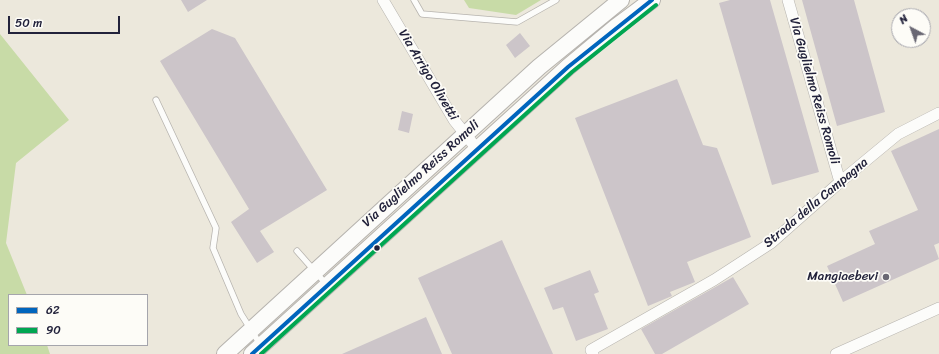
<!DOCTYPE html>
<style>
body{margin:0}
#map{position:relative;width:939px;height:354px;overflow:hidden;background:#ece8dc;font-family:Sriracha,sans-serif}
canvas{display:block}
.legend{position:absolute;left:8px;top:294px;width:140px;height:52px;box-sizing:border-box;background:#fdfcf7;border:1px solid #a5a5ac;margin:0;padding:5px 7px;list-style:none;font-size:12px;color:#22223b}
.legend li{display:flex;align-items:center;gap:8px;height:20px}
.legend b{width:20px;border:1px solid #a5a5ac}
.north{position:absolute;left:891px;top:8px;width:40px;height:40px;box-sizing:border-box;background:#fdfcf7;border:1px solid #a5a5ac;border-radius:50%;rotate:319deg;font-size:11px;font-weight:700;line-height:16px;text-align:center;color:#22223b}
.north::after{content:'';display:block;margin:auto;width:14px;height:18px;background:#696773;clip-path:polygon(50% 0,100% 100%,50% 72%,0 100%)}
.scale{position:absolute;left:8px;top:16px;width:112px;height:18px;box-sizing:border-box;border:2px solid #22223b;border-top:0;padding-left:5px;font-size:12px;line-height:14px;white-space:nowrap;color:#22223b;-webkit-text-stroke:3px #fdfcf7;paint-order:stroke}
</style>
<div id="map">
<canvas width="939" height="354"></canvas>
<ul class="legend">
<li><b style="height:5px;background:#0065bd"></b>62</li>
<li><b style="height:5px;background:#00a651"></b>90</li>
</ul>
<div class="north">N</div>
<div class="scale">50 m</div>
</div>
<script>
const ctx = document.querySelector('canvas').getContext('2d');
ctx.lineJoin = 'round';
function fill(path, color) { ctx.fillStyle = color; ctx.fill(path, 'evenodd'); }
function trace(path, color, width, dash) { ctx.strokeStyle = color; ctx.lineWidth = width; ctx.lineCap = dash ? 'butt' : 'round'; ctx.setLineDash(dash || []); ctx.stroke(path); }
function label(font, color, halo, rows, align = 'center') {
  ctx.font = font + ' Sriracha,sans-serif'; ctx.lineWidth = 3.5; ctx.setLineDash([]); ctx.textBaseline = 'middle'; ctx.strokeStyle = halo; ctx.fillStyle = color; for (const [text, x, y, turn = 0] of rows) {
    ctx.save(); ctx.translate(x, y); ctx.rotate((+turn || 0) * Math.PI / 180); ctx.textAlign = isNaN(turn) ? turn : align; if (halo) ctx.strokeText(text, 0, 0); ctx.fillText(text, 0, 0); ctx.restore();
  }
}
fill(new Path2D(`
 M464,0H541L516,15L469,8Z
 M0,34L69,120L16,163L6,243L27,295H9V345H47L50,354H0Z`), '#c8dba7');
fill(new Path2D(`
 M181,0H207L188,12Z
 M730,0H770L819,172L772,185L719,3Z
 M802,0H854L885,112L837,126Z
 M212,29L235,38L327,190L260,231L274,252L257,263L231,222L249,209L160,61Z
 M520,33L530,46L515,58L506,45Z
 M677,79L703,145L717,148L751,237L687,262L695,282L670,292L672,296L648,306L575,118Z
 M402,111L413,114L409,133L398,130Z
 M939,129V243L934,245L939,259L843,302L827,266L875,244L869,231L918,210L891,151Z
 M502,240L553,354H452L418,278Z
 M590,270L599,292L594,294L608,329L576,341L563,307L553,310L544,288Z
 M733,277L749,304L662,354H655L641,329Z
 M426,317L442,354H342Z`), '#ccc5c9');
const lane = new Path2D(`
 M414,0L422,14L517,22L556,0
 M156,100L216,228L213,248L241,314L260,344
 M297,251L327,285`);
const street = new Path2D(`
 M383,0L454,120L477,149
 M788,0L840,182
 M593,354L591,350L714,280L771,243L840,182L898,134L939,113
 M836,354L939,308`);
const secondary = new Path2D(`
 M225,354L539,67L621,0
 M252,354L568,67L616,27L652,0`);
trace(lane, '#b6b3ae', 7);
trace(street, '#b6b3ae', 12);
trace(secondary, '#b6b3ae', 18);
trace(lane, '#fcfcfa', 5.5);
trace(street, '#fcfcfa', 11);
trace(secondary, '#fcfcfa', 16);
trace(new Path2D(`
 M252,354L568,67L652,0`), '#0065bd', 4);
trace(new Path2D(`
 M261,354L572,72L656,5`), '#00a651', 4);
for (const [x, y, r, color] of [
 [377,248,3.5,"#22223b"],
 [886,277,4,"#696773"]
]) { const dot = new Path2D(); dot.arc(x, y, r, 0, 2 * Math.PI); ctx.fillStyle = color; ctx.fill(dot); trace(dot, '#fdfcf7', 1.5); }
label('13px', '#22223b', '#fdfcf7', [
 ["Via Arrigo Olivetti",428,75,59],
 ["Via Guglielmo Reiss Romoli",814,91,74],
 ["Via Guglielmo Reiss Romoli",421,174,-42],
 ["Strada della Campagna",816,203,-40]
]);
label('13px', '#22223b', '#fdfcf7', [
 ["Mangiaebevi",878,277]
], 'right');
</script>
